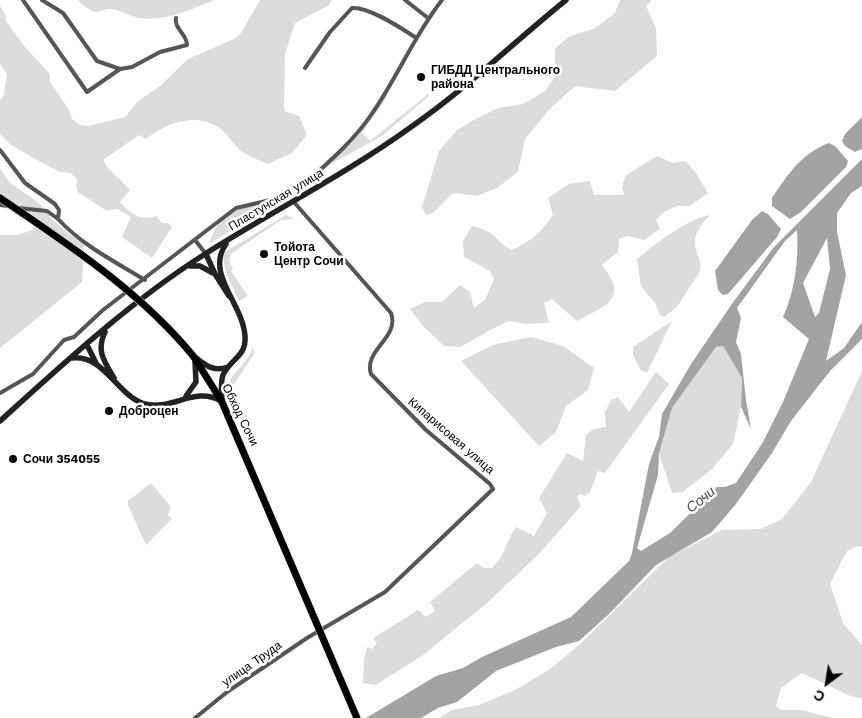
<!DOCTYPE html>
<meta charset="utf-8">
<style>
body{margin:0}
#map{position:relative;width:862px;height:718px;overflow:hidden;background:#fff;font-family:"Work Sans",sans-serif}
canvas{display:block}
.north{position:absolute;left:802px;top:658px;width:50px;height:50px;-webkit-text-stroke:4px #fff;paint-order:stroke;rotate:211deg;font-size:14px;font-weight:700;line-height:20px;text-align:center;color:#000}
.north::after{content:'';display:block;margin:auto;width:18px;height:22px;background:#000;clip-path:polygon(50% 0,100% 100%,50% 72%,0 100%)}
</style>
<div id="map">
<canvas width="862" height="718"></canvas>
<div class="north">С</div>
</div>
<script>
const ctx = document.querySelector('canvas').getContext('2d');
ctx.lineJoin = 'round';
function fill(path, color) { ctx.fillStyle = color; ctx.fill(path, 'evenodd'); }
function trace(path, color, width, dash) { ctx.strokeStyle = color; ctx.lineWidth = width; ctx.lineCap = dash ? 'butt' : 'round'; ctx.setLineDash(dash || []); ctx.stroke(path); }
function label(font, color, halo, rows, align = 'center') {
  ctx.font = font + ' "Work Sans",sans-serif'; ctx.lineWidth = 5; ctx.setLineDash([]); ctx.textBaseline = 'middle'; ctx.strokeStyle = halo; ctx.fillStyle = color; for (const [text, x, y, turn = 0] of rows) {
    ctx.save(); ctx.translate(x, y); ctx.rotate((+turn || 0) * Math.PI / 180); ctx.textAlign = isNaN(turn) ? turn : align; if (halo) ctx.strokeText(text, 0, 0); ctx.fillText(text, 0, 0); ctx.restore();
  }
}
fill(new Path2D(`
 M78,0H214C190,10 165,22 139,18C131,16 124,12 116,10C97,5 101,23 78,0Z
 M260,0H332L328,6L295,23L285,54L284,111L299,116L307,135L292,153L268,164C259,160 248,156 240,150C232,143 227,133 218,127C196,112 165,123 146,139L139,135L103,160C109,172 121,179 130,190L120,202C131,214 139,221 156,216L162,223H168L172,227L152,258L122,237L131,217L117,209L107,211L78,192L76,187L77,180L71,173L60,172L39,161L11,145L0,134V100L4,95L7,74L0,64V6L5,14L6,21L25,47L50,74V82L69,110L72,119L80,125L88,126L125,117L138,101L159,87L188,59L234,39L241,33Z
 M620,0H652L646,6L656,28L657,56L615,91L575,86L549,110L525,139L518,172L497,188L477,196L453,193L433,213L426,215L422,207L439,151L457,130L472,121L498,108L523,104L545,91L555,77V49L568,37L595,28L615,13Z
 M391,86L384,102L362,133L370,141L428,94L429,96L382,136L329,165L352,140Z
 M657,156L673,163L685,161L694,170L708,193L690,206H677L664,212L656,220L660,229L644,240L628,236L619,239L618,252L602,265C629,299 607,305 577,321L552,299L544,303L549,323L526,324L509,321L496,327L460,347L444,346L423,326L410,309L425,302H442L460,285L470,292L474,308L485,300L494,279L490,271L464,257L463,241L472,226C496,231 493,239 511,250C531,242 541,232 553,215L548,198L569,184L590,181L594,195H624L622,187L625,176Z
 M0,168L10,183L39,203L51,218L69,234L84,243L82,282L0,348V235H17L33,230L34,226L0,204Z
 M276,202L209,244C220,208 243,207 276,202Z
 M286,215L294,219L281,220L231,254L229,261L233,269L231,271L248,296L239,301C234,287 219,265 225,252Z
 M710,215C704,222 694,232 695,243C695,254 703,260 700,271L677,307L664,317L660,315L655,303L641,286L637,259C655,244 687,219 710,215Z
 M672,321L647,373L641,371L633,355V347Z
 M531,337L563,346L594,368L588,390L566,406L556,432L539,446L461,361L493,345Z
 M723,346L742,378L741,407L733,444L712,469L683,492L672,493L659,453L672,408L716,347Z
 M253,347L254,354L231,389L252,425L246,428C239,413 220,388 235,373C243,364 249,358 253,347Z
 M862,371V547L858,546L847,551L830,584L843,623L862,645V699L848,695L802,673L781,688L776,706L781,710H801L833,718H439L452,710L479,705L515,690L550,669L578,646L669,557L722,530L760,529L782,519L811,482Z
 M656,372L669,384L605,473L598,471L590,492L585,496L580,494L577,497L581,506L538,555L487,603L423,655L376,685L363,683L364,659L367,647L372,649L377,643L373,638L418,610L426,617L435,611L430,602L477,563L484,568H492C505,556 506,541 516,527L534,536L547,513L539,498L567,453L583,461L586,435L594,429L606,427L605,412L611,400L618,397L629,412Z
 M151,483L171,507L168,515L172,519L146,545L128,505V501Z`), '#dcdcdc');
fill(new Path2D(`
 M862,117V149L855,152L845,146L842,141L845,134Z
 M829,143L835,146L848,161L846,167L801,212L790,219L772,206V198C788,174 802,153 829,143Z
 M862,159V186L851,193L837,213V232L846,275L826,361L844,348L862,322V339L830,371L791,421L772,453L736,504L712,532L656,565L609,614L579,641L556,647L496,671L457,702L438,708L421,718H366L436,676L463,668L482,657L571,617L629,561L632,553L649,464L659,437L662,414L691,364L734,301L774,247ZM797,230C799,258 795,291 783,317L809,339L783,402L763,442L736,483L725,487H717L670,533L641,551L637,548L658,475L659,453L672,408L716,347L723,346L742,378L741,407L751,429L746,400L741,354L736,342L741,318L737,308L785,241ZM827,238L830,269L819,313L815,317L803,283Z
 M762,211L768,214L781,229L777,237L728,294L723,295L718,290L715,271L752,220Z`), '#a3a3a3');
const highway = new Path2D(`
 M194,357L222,402`);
trace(highway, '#dbdbdb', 8);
trace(new Path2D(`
 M23,0L87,92L120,69
 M42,0L63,13L97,61L120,69L132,67L160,52L187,45C187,34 174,29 176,18
 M405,0L428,18
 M305,68L330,32L352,8C368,6 401,28 415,37
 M0,150L25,183L55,204L59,210L58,219C83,246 114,261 145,280
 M308,181C330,161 354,140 371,115C398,77 413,37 442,0
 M0,205L8,206
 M18,208L47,211L58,219
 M195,240L206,254
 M0,393L33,374L64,340L74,337L103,310L236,208L279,198
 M195,718L227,692L307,638L385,592L493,489L490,484L426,430L371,374C363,350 400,338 391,313L293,201`), '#555', 4);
trace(new Path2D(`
 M206,254L215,274L229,296
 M190,266H200L213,273
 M105,332C96,351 104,361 114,378
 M87,345L96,363
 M72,358C103,354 116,393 142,403C170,413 194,385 221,401
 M196,358C206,366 215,372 228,367
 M186,396L196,382L195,362
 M222,402C222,393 220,384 223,375C231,357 250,357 244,329C239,301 206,272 226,244
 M0,421C65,362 131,301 205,254C273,211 346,174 411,127C466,89 514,42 566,0`), '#222', 5.5);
trace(highway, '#000', 7);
const highwayBridge = new Path2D(`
 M0,198C69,245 141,292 194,357
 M222,402L357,718`);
trace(highwayBridge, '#dbdbdb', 8, []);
trace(highwayBridge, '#000', 7);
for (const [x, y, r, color] of [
 [421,77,5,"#000"],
 [264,254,5,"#000"],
 [109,411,5,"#000"],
 [13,459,5,"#000"]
]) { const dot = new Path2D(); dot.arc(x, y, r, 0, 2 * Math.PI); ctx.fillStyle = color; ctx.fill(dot); trace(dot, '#fff', 2); }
label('bold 12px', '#000', '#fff', [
 ["ГИБДД Центрального",431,70],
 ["района",431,84],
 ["Тойота",274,247],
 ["Центр Сочи",274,261],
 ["Доброцен",119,411],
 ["Сочи 354055",23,459]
], 'left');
label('12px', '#000', '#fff', [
 ["Пластунская улица",276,200,-31],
 ["Обход Сочи",240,415,64],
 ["Кипарисовая улица",451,436,41],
 ["улица Труда",252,664,-35]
]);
label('italic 14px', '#444', '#fff', [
 ["Сочи",701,500,-39]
]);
</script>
